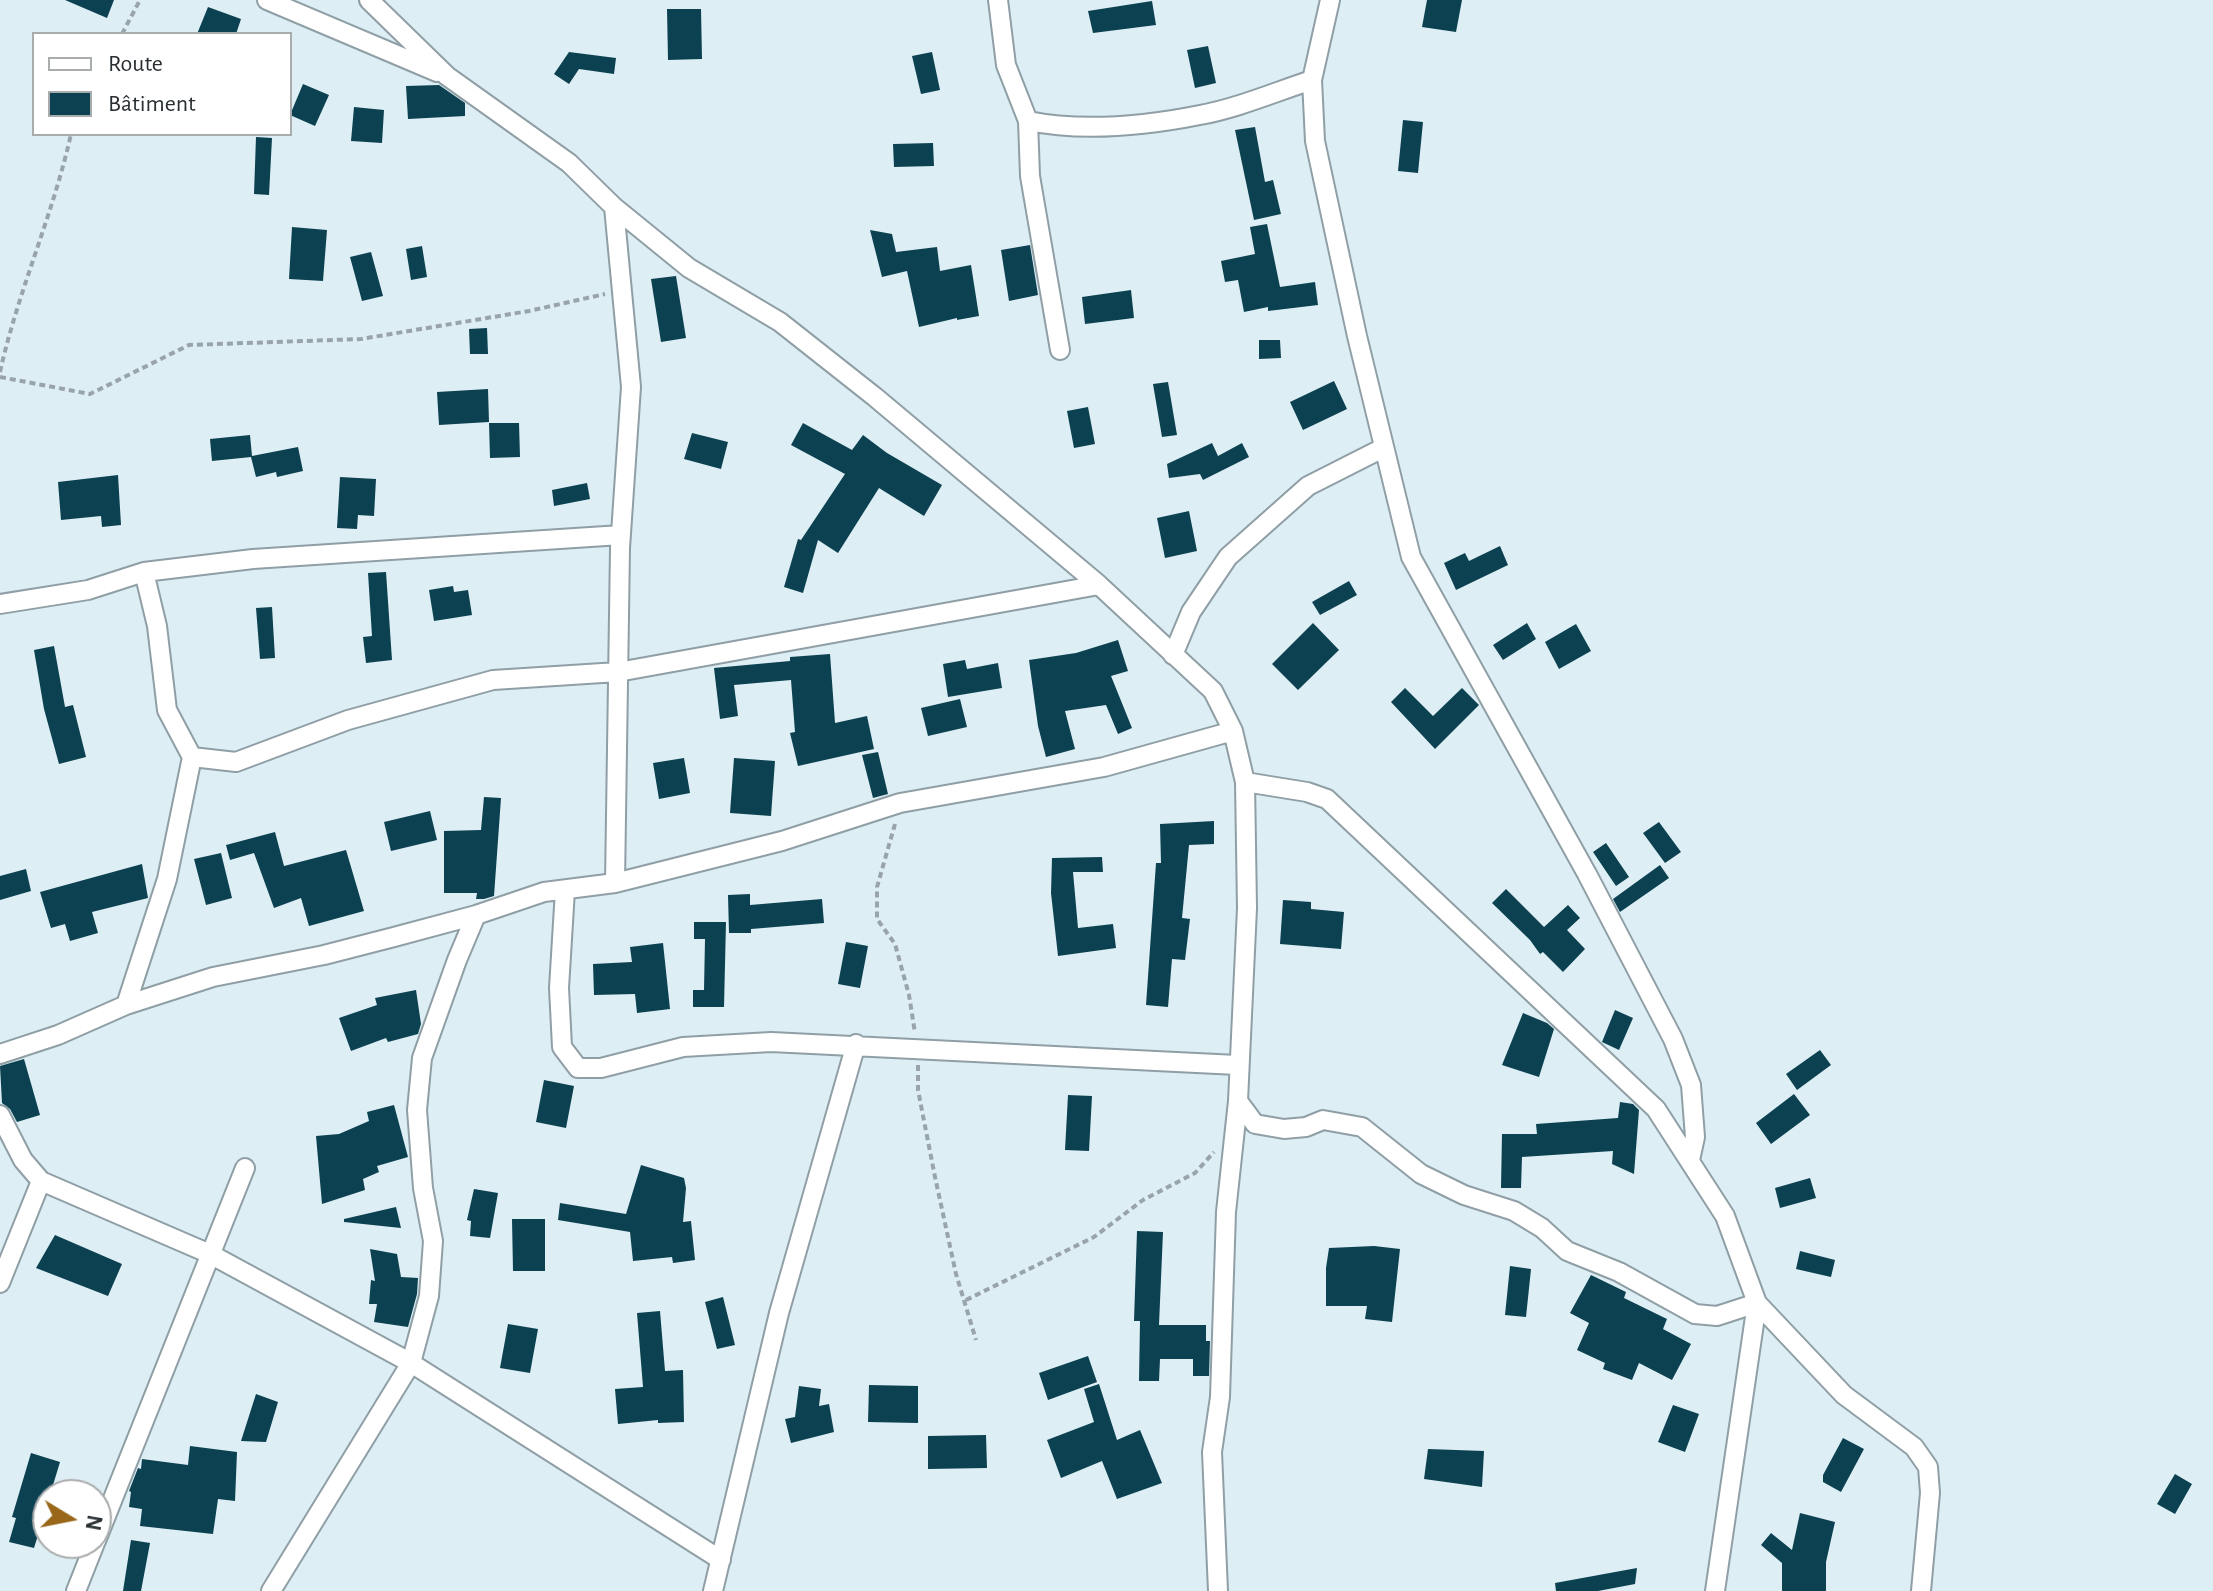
<!DOCTYPE html>
<meta charset="utf-8">
<style>
body{margin:0}
#map{position:relative;width:2213px;height:1591px;overflow:hidden;background:#ddeef4;font-family:"Alegreya Sans",sans-serif}
canvas{display:block}
.legend{position:absolute;left:32px;top:32px;width:260px;height:104px;box-sizing:border-box;background:#fff;border:2px solid #a9acad;margin:0;padding:10px 14px;list-style:none;font-size:24px;color:#292f32}
.legend li{display:flex;align-items:center;gap:16px;height:40px}
.legend b{width:40px;border:2px solid #a9acad}
.north{position:absolute;left:32px;top:1479px;width:80px;height:80px;box-sizing:border-box;background:#fff;border:2px solid #a9acad;border-radius:50%;rotate:100deg;font-size:22px;font-weight:700;line-height:32px;text-align:center;color:#292f32}
.north::after{content:'';display:block;margin:auto;width:28px;height:36px;background:#986719;clip-path:polygon(50% 0,100% 100%,50% 72%,0 100%)}
</style>
<div id="map">
<canvas width="2213" height="1591"></canvas>
<ul class="legend">
<li><b style="height:10px;background:#fff"></b>Route</li>
<li><b style="height:22px;background:#0c4151"></b>Bâtiment</li>
</ul>
<div class="north">N</div>
</div>
<script>
const ctx = document.querySelector('canvas').getContext('2d');
ctx.lineJoin = 'round';
function fill(path, color) { ctx.fillStyle = color; ctx.fill(path, 'evenodd'); }
function trace(path, color, width, dash) { ctx.strokeStyle = color; ctx.lineWidth = width; ctx.lineCap = dash ? 'butt' : 'round'; ctx.setLineDash(dash || []); ctx.stroke(path); }
fill(new Path2D(`
 M65,0H114L107,18Z
 M1427,0H1462L1456,32L1422,27Z
 M1152,1L1156,25L1093,33L1088,11Z
 M208,7L241,19L236,34H197Z
 M667,9H701L702,59L668,60Z
 M1208,46L1216,83L1195,88L1187,50Z
 M569,52L616,58L614,74L579,69L569,84L554,74Z
 M932,52L940,90L921,94L912,56Z
 M303,84L329,95L315,126L290,115Z
 M439,85L465,103V116L408,119L406,86Z
 M354,107L384,110L382,143L351,141Z
 M1403,120L1423,122L1418,173L1398,171Z
 M1255,127L1265,182L1273,180L1281,214L1254,220L1235,130Z
 M256,137L272,138L269,195L254,194Z
 M933,143L934,166L894,167L893,144Z
 M1267,224L1280,287L1315,282L1318,305L1268,311V307L1244,312L1238,280L1225,282L1221,261L1255,254L1250,227Z
 M292,227L327,230L323,281L289,279Z
 M870,230L892,234L896,252L937,247L940,271L971,265L979,316L957,320V318L919,327L907,271L882,277Z
 M1030,245L1038,295L1009,301L1001,250Z
 M422,246L427,277L411,280L406,249Z
 M371,252L383,296L362,301L350,257Z
 M676,276L686,338L661,342L651,279Z
 M1131,290L1134,318L1085,324L1082,297Z
 M487,328L488,354H470L469,329Z
 M1259,340H1280L1281,358L1259,359Z
 M1334,381L1347,409L1303,430L1290,402Z
 M1168,382L1177,435L1162,437L1153,384Z
 M488,389L489,422L439,425L437,392Z
 M1088,407L1095,444L1074,448L1067,411Z
 M489,423H519L520,457L490,458Z
 M803,423L852,450L863,435L887,453L942,485L924,516L879,488L838,553L818,540L803,593L784,587L798,539L801,540L845,474L791,445Z
 M692,433L728,442L721,469L684,459Z
 M250,435L252,456L298,447L303,471L277,477L276,472L256,477L251,457L212,461L210,439Z
 M1212,443L1218,456L1242,443L1249,457L1203,480L1200,474L1169,478L1167,464Z
 M118,475L121,525L102,527L101,516L61,520L58,482Z
 M340,477L376,479L374,516L358,515L357,529L337,528Z
 M587,483L590,499L554,506L552,490Z
 M1189,511L1197,551L1165,558L1157,518Z
 M1500,546L1508,565L1456,590L1444,563L1465,553L1469,561Z
 M386,572L392,660L366,663L363,637L372,636L368,573Z
 M1349,581L1357,595L1320,615L1312,602Z
 M453,586L454,592L468,590L472,615L434,621L429,590Z
 M272,607L275,658L260,659L256,608Z
 M1313,623L1339,650L1298,690L1272,664Z
 M1527,623L1536,639L1503,660L1493,645Z
 M1576,624L1591,651L1559,669L1545,642Z
 M1118,640L1128,671L1111,676L1132,728L1118,734L1106,705L1065,711L1075,749L1046,757L1038,726L1029,660L1076,653Z
 M54,646L65,707L73,705L86,757L59,764L44,709L34,650Z
 M830,654L835,723L867,716L874,749L798,766L790,733L795,732L791,680L734,685L738,716L720,719L714,668L790,661V657Z
 M965,660L967,669L998,663L1002,688L948,697L943,664Z
 M1405,688L1433,716L1462,688L1479,705L1435,749L1391,702Z
 M960,699L967,727L928,736L921,708Z
 M878,752L888,794L873,798L862,755Z
 M684,758L690,793L659,799L653,763Z
 M734,758L775,761L771,816L730,813Z
 M484,797L501,798L494,896L484,899H476L477,893H444V831L481,830Z
 M430,811L437,840L391,851L384,822Z
 M1214,821V844L1189,845L1182,918L1190,919L1185,960L1172,959L1168,1007L1146,1005L1156,863H1161L1160,824Z
 M1659,822L1681,852L1665,863L1643,833Z
 M275,832L284,866L346,850L364,911L309,926L301,898L274,908L254,853L230,860L226,845Z
 M1606,843L1629,877L1616,886L1593,852Z
 M221,853L232,898L206,905L194,859Z
 M1102,857L1103,872H1073L1078,928L1113,924L1116,948L1058,956L1051,893L1052,858Z
 M142,864L148,898L92,912L98,933L70,941L65,924L51,928L40,892Z
 M1660,865L1669,878L1620,912L1613,899Z
 M26,869L31,891L0,900V876Z
 M1506,889L1544,927L1568,905L1580,918L1567,930L1585,949L1563,972L1543,952L1540,954L1530,940L1492,903Z
 M750,894V905L822,899L824,923L751,929V933H729L728,895Z
 M1283,900L1311,902V909L1344,912L1341,949L1280,944Z
 M694,922H726L724,1007H693V990H704L705,939H694Z
 M846,942L868,946L860,988L838,984Z
 M663,943L670,1009L637,1013L635,994L594,995L593,964L632,962L630,947Z
 M416,990L421,1024L418,1034L388,1042L386,1038L351,1051L339,1018L377,1005L375,998Z
 M1615,1010L1633,1018L1619,1050L1602,1042Z
 M1523,1013L1547,1023L1554,1029L1539,1077L1502,1065Z
 M1820,1050L1831,1065L1797,1090L1786,1074Z
 M24,1059L40,1115L17,1122L10,1109L2,1103L0,1066Z
 M544,1080L574,1086L566,1128L536,1122Z
 M1794,1094L1810,1115L1771,1144L1756,1123Z
 M1068,1095L1092,1096L1089,1151L1065,1150Z
 M1620,1102L1633,1104L1639,1110L1634,1174L1612,1164L1613,1151L1522,1157L1521,1188H1501L1502,1134H1537L1536,1124L1618,1118Z
 M394,1105L408,1157L377,1166L379,1172L363,1179L365,1190L322,1204L316,1136L339,1134L369,1121L367,1112Z
 M641,1165L684,1178L686,1188L683,1222L691,1221L695,1260L673,1263L672,1257L633,1261L630,1232L558,1220L560,1203L626,1214Z
 M1810,1178L1816,1198L1780,1208L1775,1188Z
 M474,1189L498,1193L490,1238L470,1236L471,1221L467,1220Z
 M396,1207L401,1228L344,1222V1219Z
 M512,1219H545V1271H513Z
 M1137,1231L1163,1232L1159,1325H1206V1341H1210L1209,1376H1193V1359H1160L1159,1381H1139L1140,1321H1134Z
 M55,1235L122,1264L108,1296L36,1268Z
 M1374,1246L1400,1249L1392,1322L1365,1319L1367,1306H1326V1268L1329,1248Z
 M370,1249L397,1254L401,1277L418,1278L417,1294L408,1327L374,1322L377,1304H369L371,1280L375,1281Z
 M1800,1251L1835,1260L1831,1277L1796,1269Z
 M1510,1266L1531,1269L1526,1317L1505,1315Z
 M1591,1275L1626,1292L1624,1298L1667,1319L1663,1329L1691,1344L1672,1380L1639,1363L1632,1380L1603,1369L1605,1363L1577,1350L1589,1323L1570,1313Z
 M723,1297L735,1345L717,1349L705,1302Z
 M660,1311L665,1371L683,1370L684,1422L658,1423V1420L618,1424L615,1389L643,1387L637,1313Z
 M508,1324L538,1329L530,1373L500,1368Z
 M1088,1356L1097,1382L1048,1400L1039,1373Z
 M1099,1384L1117,1440L1140,1430L1162,1483L1117,1499L1102,1461L1061,1478L1047,1440L1094,1422L1084,1389Z
 M869,1385L918,1386V1423L868,1422Z
 M799,1386L821,1389L819,1406L829,1404L834,1432L791,1443L785,1419L795,1417Z
 M256,1394L278,1402L266,1442L241,1441Z
 M1673,1405L1699,1414L1685,1452L1658,1442Z
 M986,1435L987,1468L928,1469V1436Z
 M1843,1438L1864,1449L1841,1492L1823,1482V1475Z
 M190,1446L237,1452L235,1501L218,1499L213,1534L140,1526L142,1509L129,1507L131,1492L129,1491L138,1468L141,1469L142,1459L188,1465Z
 M1428,1449L1484,1451L1482,1487L1424,1479Z
 M31,1453L60,1462L50,1495H48V1503L34,1548L9,1542L16,1518L12,1517Z
 M2175,1474L2192,1484L2175,1514L2157,1504Z
 M1800,1513L1835,1522L1826,1562V1591H1782V1563L1761,1545L1771,1533L1792,1550Z
 M131,1540L150,1543L141,1591H123Z
 M1637,1568L1635,1584L1598,1591H1556L1555,1583Z`), '#0c4151');
const street = new Path2D(`
 M267,0L437,72
 M369,0L447,76L569,163L614,207L689,268L780,322L875,397L1099,585L1213,691L1233,731L1245,782L1307,792L1327,799L1656,1109L1725,1216L1757,1303L1844,1395L1914,1447L1928,1467L1930,1493L1921,1591
 M998,0L1006,65L1028,121C1083,132 1145,126 1200,115C1238,108 1275,92 1312,80
 M1330,0L1312,80L1315,141L1357,336L1411,557L1587,874L1673,1039L1691,1085L1695,1137L1690,1160
 M1028,121L1030,176L1060,350
 M614,207L631,387L620,548L615,883
 M0,604L88,590L144,572L253,559L621,535
 M1173,655L1191,612L1228,557L1308,486L1383,448
 M192,757L236,762L348,720L493,680L618,672L1099,585
 M565,890L559,988L562,1047L578,1068H601L683,1047L771,1042L1237,1065
 M126,1005L167,879L192,757L167,710L157,626L144,572
 M0,1054L58,1035L126,1005L213,977L324,955L394,937L476,915L544,892L615,883L782,841L900,803L1104,767L1233,731
 M1238,1101L1255,1124L1284,1129L1306,1127L1323,1120L1362,1127L1421,1174L1464,1195L1514,1211L1542,1228L1567,1251L1619,1272L1695,1314L1717,1316L1757,1303L1715,1591
 M0,1115L23,1160L41,1181L0,1283
 M41,1181L210,1254L411,1363L721,1560
 M96,1541L245,1168
 M76,1591L95,1543
 M271,1591L411,1363L429,1296L433,1241L423,1188L417,1110L422,1058L457,960L476,915
 M713,1591L779,1313L856,1044
 M1218,1591L1212,1452L1220,1397L1226,1212L1238,1101L1247,908L1245,782`);
trace(street, '#8f9fa5', 22);
trace(new Path2D(`
 M122,34L140,0
 M0,372C18,291 53,215 71,134
 M0,377L90,394L189,345L361,339L529,311L605,294
 M895,824L877,887V919L895,944L909,995L915,1033
 M918,1065V1090L935,1177L956,1274L976,1340
 M966,1300L1094,1237L1143,1200L1195,1173L1214,1152`), '#98a4a9', 4, [6, 4]);
trace(street, '#fff', 18);
</script>
